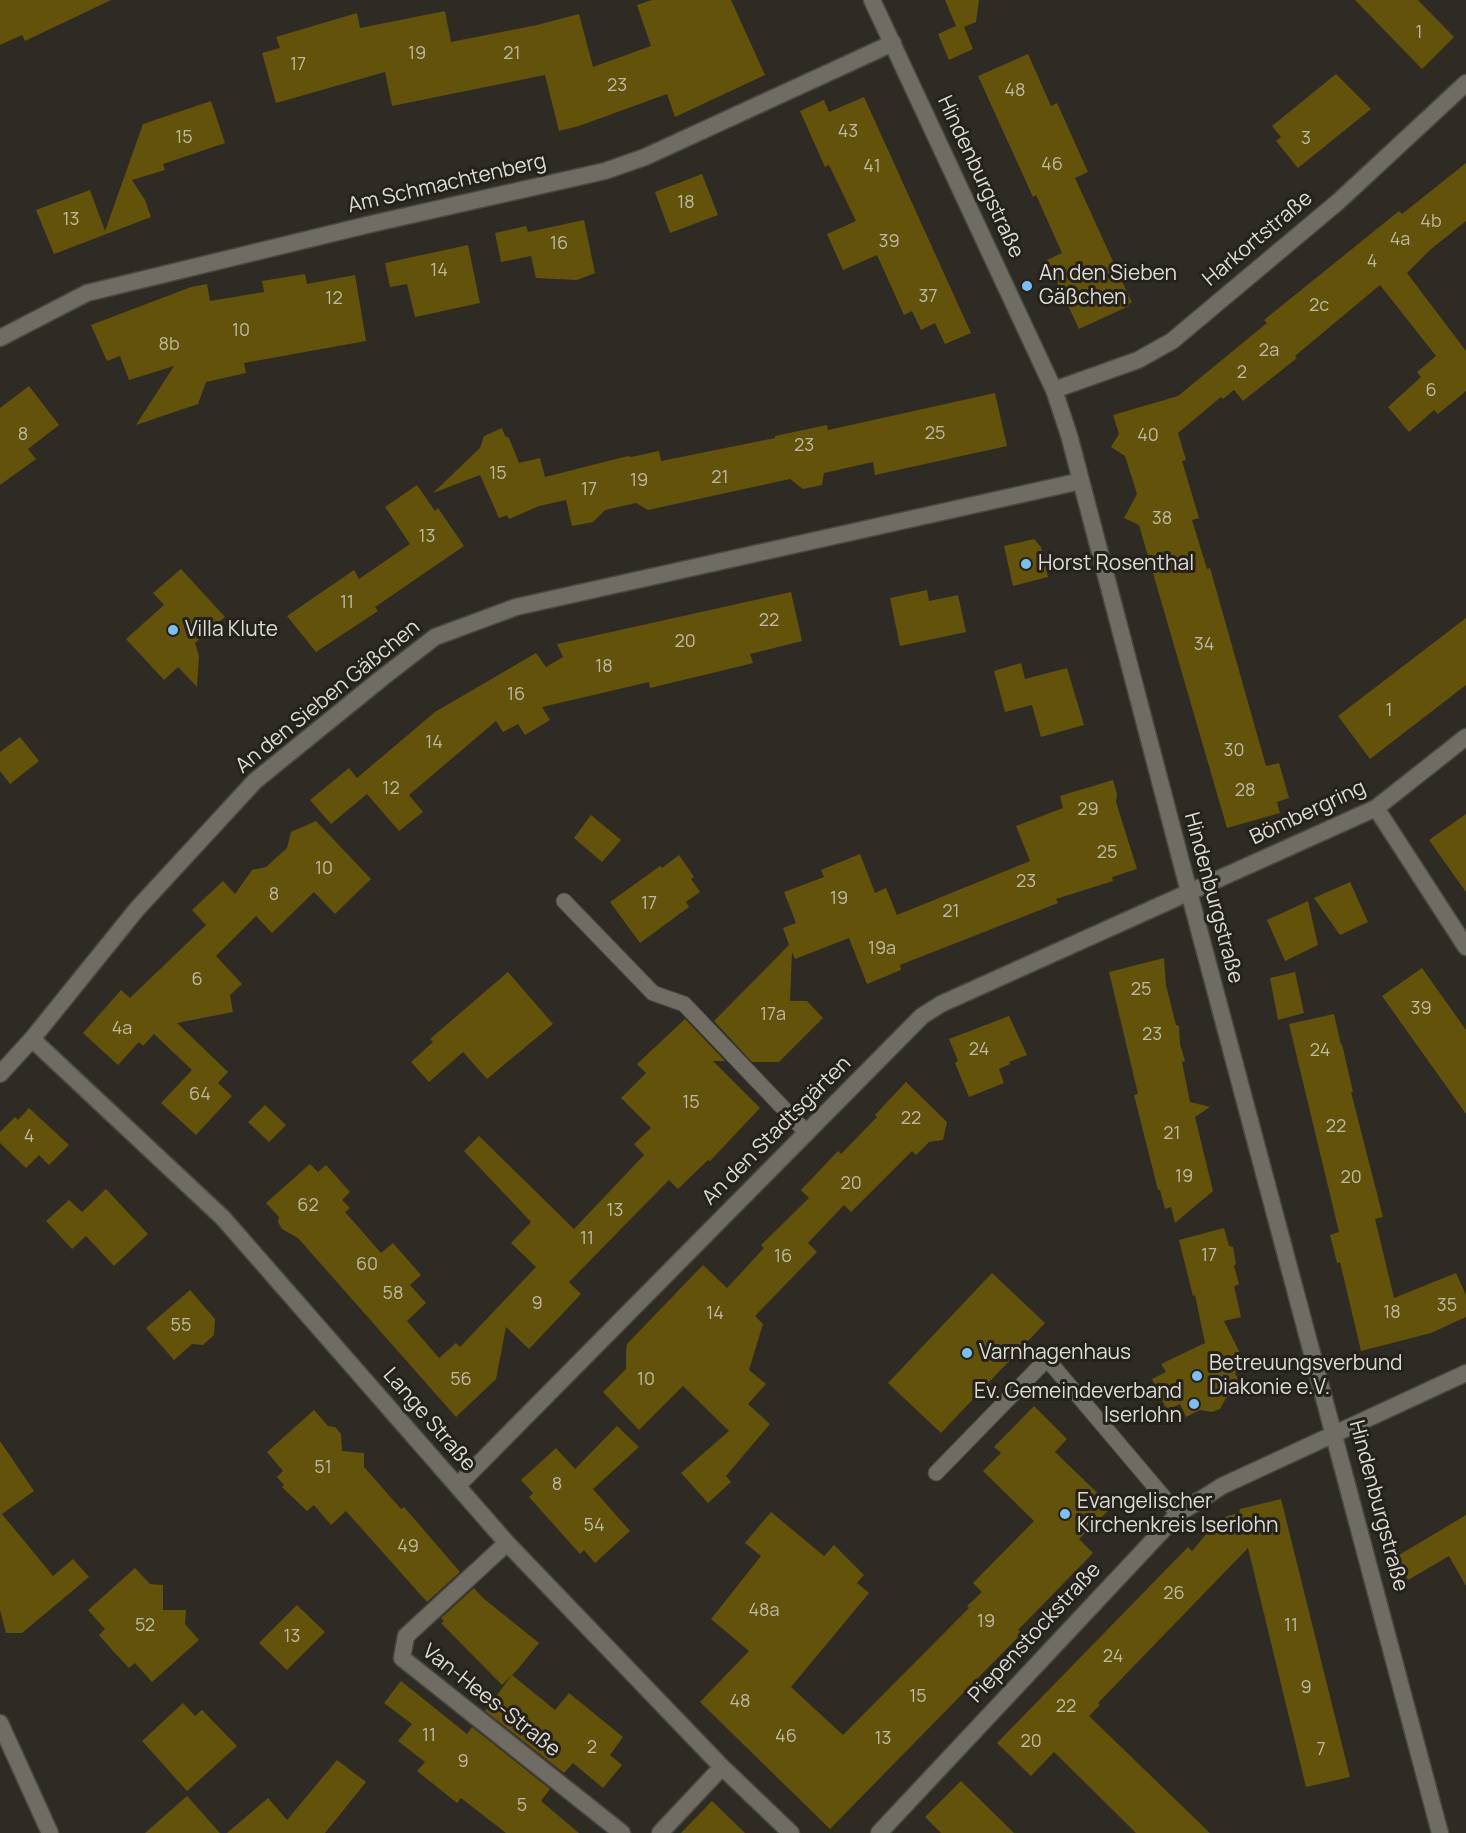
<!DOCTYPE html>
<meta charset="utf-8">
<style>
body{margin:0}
canvas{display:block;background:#2d2b24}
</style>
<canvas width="1466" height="1833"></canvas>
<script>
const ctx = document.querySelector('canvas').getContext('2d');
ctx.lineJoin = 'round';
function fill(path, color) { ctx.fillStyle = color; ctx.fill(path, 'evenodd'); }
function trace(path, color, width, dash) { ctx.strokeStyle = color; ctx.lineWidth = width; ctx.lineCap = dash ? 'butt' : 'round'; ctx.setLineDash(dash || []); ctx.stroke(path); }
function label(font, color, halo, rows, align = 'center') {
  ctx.font = font + ' Manrope,sans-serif'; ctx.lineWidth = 6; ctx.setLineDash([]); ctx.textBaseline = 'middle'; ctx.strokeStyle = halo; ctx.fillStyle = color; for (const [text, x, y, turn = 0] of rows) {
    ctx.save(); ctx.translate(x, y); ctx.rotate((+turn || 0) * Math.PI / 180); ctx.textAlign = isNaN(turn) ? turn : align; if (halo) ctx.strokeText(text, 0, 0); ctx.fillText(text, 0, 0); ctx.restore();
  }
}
fill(new Path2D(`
 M0,0H111L25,41L22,35L0,45Z
 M652,0H731L765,75L675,117L667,94L579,126L559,131L545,75L392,106L385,72L276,103L262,53L280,48L276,37L357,13L360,28L445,11L451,42L537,25L579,14L593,67L651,46L637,5Z
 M945,0H979L976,22L964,27L973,49L949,60L938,34L956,26Z
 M1355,0H1418L1454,37L1422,69Z
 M1028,54L1051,106L1057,103L1088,172L1075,178L1132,303L1128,304L1129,306L1079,329L1047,260L1062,253L1036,195L1033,197L978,76Z
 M1336,74L1371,109L1298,168L1276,141L1281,137L1272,126Z
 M864,97L971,333L945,344L935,323L921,330L912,311L904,315L877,255L843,270L827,234L856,221L829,165L825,167L800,111L824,100L829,112Z
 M211,101L225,143L163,164L165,170L132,180L145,200L151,217L54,254L36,210L90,190L105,231L143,124Z
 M1466,163V221L1430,250L1407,273L1466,351V391L1438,414L1434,410L1409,432L1388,407L1421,377L1417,372L1436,356L1380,285L1295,356L1297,358L1243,401L1234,390L1223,399L1221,397L1178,433L1186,460L1182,461L1199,518L1192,520L1207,569L1210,568L1266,766L1279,763L1289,798L1277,802L1280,813L1227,828L1139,525L1124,518L1137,494L1125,456L1111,447L1119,434L1113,415L1178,396L1267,323L1264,320L1373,232L1399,211L1402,214Z
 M702,174L718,215L670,233L655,192Z
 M584,220L595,273L577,280L536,278L531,256L501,262L495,233L526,226L528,232Z
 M468,245L480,303L415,317L407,284L390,287L385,263Z
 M305,274L307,284L355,275L366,341L244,363L246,373L206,382L198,404L136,425L174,366L129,380L120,356L107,361L91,325L191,287L207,284L210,301L264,292L262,281Z
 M29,386L59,425L28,449L36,459L0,485V408Z
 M995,393L1007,446L875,475L873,462L824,473L822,485L803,489L790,479L648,510L636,503L605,510L593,522L572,526L566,500L539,506L509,519L507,515L499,518L480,475L433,493L480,448L484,436L502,428L505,436L509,438L519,463L540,458L545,477L628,456L631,457L659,451L661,461L775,438V436L827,425L828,430Z
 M417,485L435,511L438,508L464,546L375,607L378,611L316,652L287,616L354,570L359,579L410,544L385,507Z
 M1034,539L1041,547L1048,577L1013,586L1004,546Z
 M181,569L225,617L195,643L199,656L197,687L178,667L164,680L126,639L164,605L153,593Z
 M927,590L929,601L958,595L966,632L900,646L890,598Z
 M791,592L802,641L750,654L753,663L737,667L650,688L649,682L542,707L550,720L525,735L518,724L503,732L496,721L409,795L423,812L399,831L367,794L331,824L310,800L349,768L357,778L435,712L536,653L546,667L563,657L557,644Z
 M1466,618V685L1370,759L1338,716Z
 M1021,663L1025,679L1067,668L1084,725L1041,737L1032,705L1005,712L994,671Z
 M20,737L39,761L10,784L0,771V752Z
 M1113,780L1117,794L1116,802L1137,869L1112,877L1113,881L1056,899L1058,903L900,965L901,970L867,984L849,938L795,959L792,952L790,1001H807L823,1018L779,1062H752L714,1021L789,945L783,928L796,923L784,892L824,877L821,870L860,854L875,893L886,888L897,915L1030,861L1016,826L1063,808L1060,796Z
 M1466,814V892L1429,840Z
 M591,815L621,840L602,862L574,838Z
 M316,821L371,879L335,914L314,892L272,933L256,916L216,956L242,984L230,995L233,1012L177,1023L228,1072L218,1083L232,1096L196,1135L161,1103L192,1070L154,1034L143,1046L139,1042L118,1065L83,1033L121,990L130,998L206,925L192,910L223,881L235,894L252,870L266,867L287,848L291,832Z
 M679,855L694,877L691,879L700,892L686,902L689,907L640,943L610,902L660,866L662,868Z
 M1350,882L1368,922L1340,935L1314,898Z
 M1308,901L1318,945L1285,961L1267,920Z
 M1164,958L1166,985L1176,1025L1179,1026L1180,1044L1185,1061L1182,1062L1190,1102L1210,1107L1195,1117L1213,1191L1175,1223L1171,1207L1165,1209L1160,1190H1158L1134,1095L1138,1094L1109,972Z
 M1422,968L1466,1030V1114L1382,996Z
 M508,972L553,1024L487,1079L463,1052L429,1082L411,1062L433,1042L430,1039Z
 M1295,972L1304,1013L1278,1020L1270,978Z
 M1334,1014L1341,1045L1342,1044L1353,1092H1351L1383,1217L1375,1219L1394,1298L1456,1273L1466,1295V1317L1431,1333L1361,1351L1340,1262L1337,1263L1330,1235L1339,1232L1289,1024Z
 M1009,1016L1027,1055L1009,1062L1010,1064L999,1069L1004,1083L969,1097L955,1063L958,1061L949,1039Z
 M685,1019L725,1061H713L760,1108L710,1161L708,1160L678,1189L669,1180L569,1282L581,1294L529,1349L506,1327L496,1379L456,1417L298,1238L282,1229L278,1222L279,1217L266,1203L310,1164L318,1172L326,1165L350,1192L342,1200L350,1208L345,1212L381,1253L393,1243L421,1275L410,1285L426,1303L407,1321L439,1358L456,1343L460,1347L536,1267L511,1243L531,1222L464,1151L479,1136L574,1229L644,1155L634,1144L651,1128L621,1098L646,1073L637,1064Z
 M906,1082L947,1122L943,1140L929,1142L916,1155L912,1151L851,1212L844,1205L808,1243L817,1252L755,1316L763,1324L749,1370L766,1384L748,1404L770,1424L726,1476L731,1482L708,1503L681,1473L729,1431L683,1386L639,1430L603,1392L626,1369V1351L627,1344L703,1265L727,1288L764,1248L761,1245L809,1198L801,1190L838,1151L841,1154L877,1117L875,1115Z
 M265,1105L286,1125L269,1142L248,1122Z
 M29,1108L69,1145L49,1165L39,1155L26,1168L0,1143V1132L15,1117L18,1120Z
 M106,1189L148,1234L114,1266L86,1236L72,1249L46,1221L69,1200L82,1212Z
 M1224,1228L1229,1246L1233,1247L1236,1264L1234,1266L1239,1284L1234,1286L1241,1317L1224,1321L1247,1367L1235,1373L1243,1390L1226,1398L1220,1409L1212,1412L1200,1410L1186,1417L1180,1404L1167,1410L1152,1379L1166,1372L1161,1364L1205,1343L1195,1295L1193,1296L1179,1240Z
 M992,1273L1045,1323L941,1433L888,1383Z
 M190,1290L215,1319L214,1335L203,1345L192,1344L174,1360L146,1328Z
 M1034,1406L1067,1439L1055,1452L1112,1507L1079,1539L1093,1553L1018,1630L1022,1633L830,1829L700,1702L749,1651L711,1619L761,1556L745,1543L771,1512L824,1556L834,1545L864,1575L857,1583L869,1593L791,1687L843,1735L969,1608L967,1606L982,1592L973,1583L1034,1521L983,1471L1001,1453L994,1447Z
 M314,1410L328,1426L335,1427L341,1434L342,1451L364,1453V1467L401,1509L404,1507L460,1572L427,1602L346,1511L331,1525L314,1505L307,1511L282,1487L284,1485L277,1477L283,1471L267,1452Z
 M617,1426L639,1447L593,1489L630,1531L595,1563L584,1550L580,1554L529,1497L533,1493L521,1480L556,1448L575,1469Z
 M0,1441L34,1491L2,1514L53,1576L73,1559L89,1577L22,1633H6L0,1610Z
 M1281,1499L1350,1777L1306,1787L1248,1548L1098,1703L1100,1705L1089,1716L1210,1833H1136L1054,1752L1031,1776L997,1743L1188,1547L1192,1551L1212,1527L1227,1516L1239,1513L1240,1509Z
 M1466,1515V1586L1449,1556L1408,1580L1394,1558Z
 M135,1568L150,1584L163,1585V1610H186L185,1624L199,1640L152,1682L135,1663L129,1668L113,1651L99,1635L105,1629L88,1610Z
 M474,1588L483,1598L539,1643L518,1669L502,1685L441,1623L444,1621L441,1618Z
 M297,1605L325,1632L287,1670L259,1643Z
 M512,1675L555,1710L569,1693L623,1737L610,1755L622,1765L603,1788L573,1763L564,1773L485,1711Z
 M401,1681L467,1734L472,1727L550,1789L541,1801L579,1833H506L461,1798L457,1803L417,1771L425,1762L398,1741L412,1724L384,1703Z
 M183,1703L195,1716L202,1710L237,1746L187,1791L142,1741Z
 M337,1760L366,1782L325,1833H227L268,1798L287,1820Z
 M961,1781L1014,1833H941L925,1817Z
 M187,1796L220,1833H145Z
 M712,1801L745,1833H681Z`), '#635209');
const service = new Path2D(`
 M564,901L653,993L684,1004L807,1133
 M936,1473L1047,1359L1178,1514`);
const minor = new Path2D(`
 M872,0L1054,390L1069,435C1189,902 1318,1366 1440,1833
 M0,338L87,293L371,224L605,171L645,157L893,43
 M1054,390L1138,360L1172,341L1339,201L1466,83
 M1376,808L1466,947
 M32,1039L223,1218L507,1543L722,1767L791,1833
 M0,1074L32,1039L137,909L255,781L382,678L435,637L516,607L1081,481
 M457,1486L922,1016L941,1004L1376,808L1466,737
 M507,1543L406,1636L402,1658L622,1833
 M0,1723L50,1833
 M660,1833L722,1767
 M879,1833L1178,1514L1222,1486L1466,1373`);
trace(service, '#494841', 17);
trace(minor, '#494841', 19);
trace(service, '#6e6c63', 15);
trace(minor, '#6e6c63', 16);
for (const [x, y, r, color] of [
 [1027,286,6,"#79bff8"],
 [1026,564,6,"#79bff8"],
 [173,630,6,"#79bff8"],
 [967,1353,6,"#79bff8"],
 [1197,1376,6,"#79bff8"],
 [1194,1404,6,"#79bff8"],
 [1065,1514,6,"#79bff8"]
]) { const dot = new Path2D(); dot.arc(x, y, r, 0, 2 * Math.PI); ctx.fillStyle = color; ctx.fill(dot); trace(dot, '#24221a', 2); }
label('18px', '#beb9a3', null, [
 ["1",1419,33],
 ["19",417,54],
 ["21",512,54],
 ["17",298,65],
 ["23",617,86],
 ["48",1015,91],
 ["43",848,132],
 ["15",184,138],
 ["3",1306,139],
 ["46",1052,165],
 ["41",872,167],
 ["18",686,203],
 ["13",71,220],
 ["4b",1431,222],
 ["4a",1400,240],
 ["39",889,242],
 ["16",559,244],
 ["4",1372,262],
 ["14",439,271],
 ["37",928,297],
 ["12",334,299],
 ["2c",1319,306],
 ["10",241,331],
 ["8b",169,345],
 ["2a",1269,351],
 ["2",1242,373],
 ["6",1431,391],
 ["25",935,434],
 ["8",23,435],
 ["40",1148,436],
 ["23",804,446],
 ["15",498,474],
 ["21",720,478],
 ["19",639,481],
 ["17",589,490],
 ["38",1162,519],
 ["13",427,537],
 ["11",347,603],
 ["22",769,621],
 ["20",685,642],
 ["34",1204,645],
 ["18",604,667],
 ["16",516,695],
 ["1",1389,711],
 ["14",434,743],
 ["30",1234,751],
 ["12",391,789],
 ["28",1245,791],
 ["29",1088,810],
 ["25",1107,853],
 ["10",324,869],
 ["23",1026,882],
 ["8",274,895],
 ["19",839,899],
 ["17",649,904],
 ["21",951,912],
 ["19a",882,949],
 ["6",197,980],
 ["25",1141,990],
 ["39",1421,1009],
 ["17a",773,1015],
 ["4a",122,1029],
 ["23",1152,1035],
 ["24",979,1050],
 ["24",1320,1051],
 ["64",200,1095],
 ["15",691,1103],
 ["22",911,1119],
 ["22",1336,1127],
 ["21",1172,1134],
 ["4",29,1137],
 ["19",1184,1177],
 ["20",1351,1178],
 ["20",851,1184],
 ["62",308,1206],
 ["13",615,1211],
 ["11",587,1239],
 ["17",1209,1256],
 ["16",783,1257],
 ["60",367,1265],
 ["58",393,1294],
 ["9",537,1304],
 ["35",1447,1306],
 ["18",1392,1313],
 ["14",715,1314],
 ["55",181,1326],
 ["56",461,1380],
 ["10",646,1380],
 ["51",323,1468],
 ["8",557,1485],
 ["54",594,1526],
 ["49",408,1547],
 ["26",1174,1594],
 ["48a",764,1611],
 ["19",986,1622],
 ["52",145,1626],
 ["11",1291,1626],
 ["13",292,1637],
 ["24",1113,1657],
 ["9",1306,1688],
 ["15",918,1697],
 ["48",740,1702],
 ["22",1066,1707],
 ["11",429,1736],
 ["46",786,1737],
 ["13",883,1739],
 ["20",1031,1742],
 ["2",592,1748],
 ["7",1321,1750],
 ["9",463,1762],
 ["5",522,1806]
]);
label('21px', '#dcdbd6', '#24221a', [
 ["Hindenburgstraße",980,177,65],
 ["Am Schmachtenberg",447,184,-13],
 ["Harkortstraße",1258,239,-40],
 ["An den Sieben Gäßchen",328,697,-39],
 ["Bömbergring",1308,813,-25],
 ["Hindenburgstraße",1213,898,75],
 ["An den Stadtsgärten",777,1131,-45],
 ["Lange Straße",429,1420,49],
 ["Hindenburgstraße",1378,1506,75],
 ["Piepenstockstraße",1035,1633,-47],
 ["Van-Hees-Straße",491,1701,38]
]);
label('21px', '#dcdbd6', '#24221a', [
 ["An den Sieben",1039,274],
 ["Gäßchen",1039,298],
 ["Horst Rosenthal",1038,564],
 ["Villa Klute",185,630],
 ["Varnhagenhaus",979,1353],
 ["Betreuungsverbund",1209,1364],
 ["Diakonie e.V.",1209,1388],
 ["Ev. Gemeindeverband",1182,1392,"right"],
 ["Iserlohn",1182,1416,"right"],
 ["Evangelischer",1077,1502],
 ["Kirchenkreis Iserlohn",1077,1526]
], 'left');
</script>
